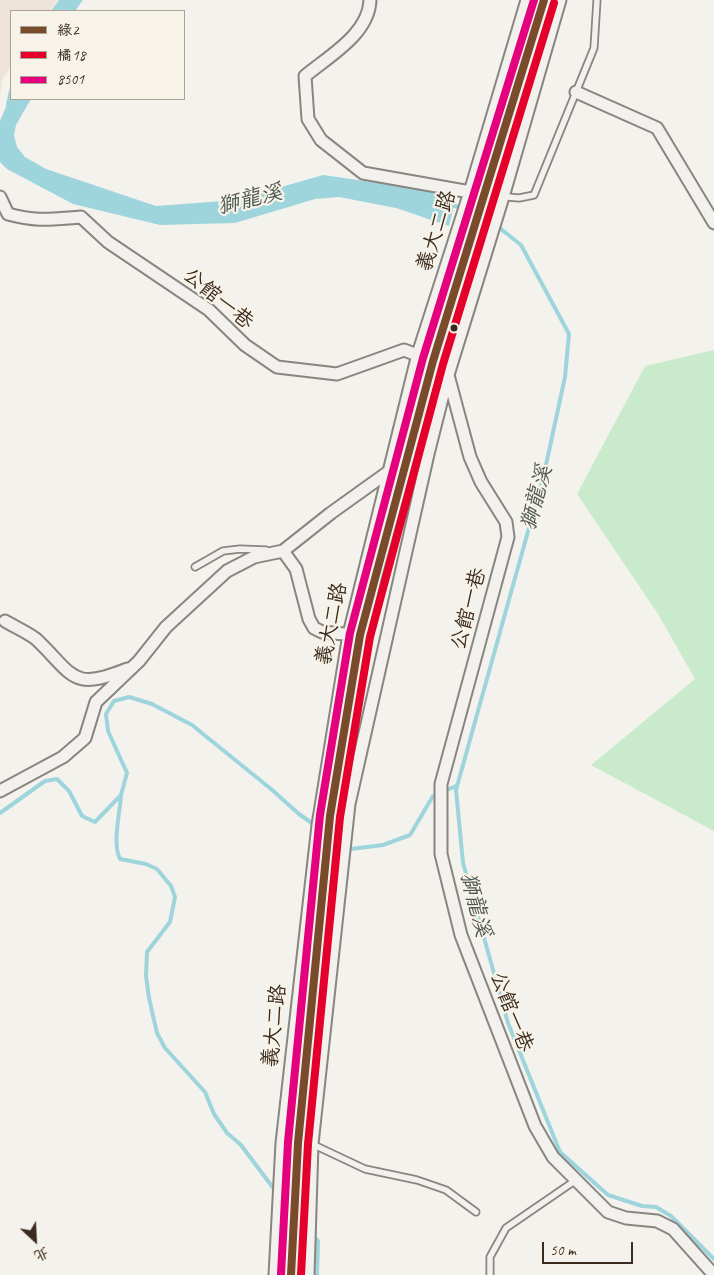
<!DOCTYPE html>
<meta charset="utf-8">
<style>
body{margin:0}
#map{position:relative;width:714px;height:1275px;overflow:hidden;background:#f4f2ec;font-family:Caveat,"LXGW WenKai TC",sans-serif}
canvas{display:block}
.legend{position:absolute;left:10px;top:10px;width:175px;height:90px;box-sizing:border-box;background:#f7f3e8;border:1px solid #aca397;margin:0;padding:6px 9px;list-style:none;font-size:15px;color:#3b2a1e}
.legend li{display:flex;align-items:center;gap:10px;height:25px}
.legend b{width:25px;border:1px solid #aca397}
.north{position:absolute;left:10px;top:1215px;width:50px;height:50px;-webkit-text-stroke:4px #f7f3e8;paint-order:stroke;rotate:155deg;font-size:14px;font-weight:700;line-height:20px;text-align:center;color:#3b2a1e}
.north::after{content:'';display:block;margin:auto;width:18px;height:22px;background:#3b2a1e;clip-path:polygon(50% 0,100% 100%,50% 72%,0 100%)}
.scale{position:absolute;left:542px;top:1242px;width:91px;height:22px;box-sizing:border-box;border:2px solid #3b2a1e;border-top:0;padding-left:6px;font-size:15px;line-height:18px;white-space:nowrap;color:#3b2a1e;-webkit-text-stroke:4px #f7f3e8;paint-order:stroke}
</style>
<div id="map">
<canvas width="714" height="1275"></canvas>
<ul class="legend">
<li><b style="height:6px;background:#7a4b2a"></b>綠2</li>
<li><b style="height:6px;background:#e4002b"></b>橘18</li>
<li><b style="height:6px;background:#e5007d"></b>8501</li>
</ul>
<div class="north">北</div>
<div class="scale">50 m</div>
</div>
<script>
const ctx = document.querySelector('canvas').getContext('2d');
ctx.lineJoin = 'round';
function fill(path, color) { ctx.fillStyle = color; ctx.fill(path, 'evenodd'); }
function trace(path, color, width, dash) { ctx.strokeStyle = color; ctx.lineWidth = width; ctx.lineCap = dash ? 'butt' : 'round'; ctx.setLineDash(dash || []); ctx.stroke(path); }
function label(font, color, halo, rows, align = 'center') {
  ctx.font = font + ' Caveat,"LXGW WenKai TC",sans-serif'; ctx.lineWidth = 4.5; ctx.setLineDash([]); ctx.textBaseline = 'middle'; ctx.strokeStyle = halo; ctx.fillStyle = color; for (const [text, x, y, turn = 0] of rows) {
    ctx.save(); ctx.translate(x, y); ctx.rotate((+turn || 0) * Math.PI / 180); ctx.textAlign = isNaN(turn) ? turn : align; if (halo) ctx.strokeText(text, 0, 0); ctx.fillText(text, 0, 0); ctx.restore();
  }
}
fill(new Path2D(`
 M0,0H58L50,11H11V67L3,78L0,95Z`), '#efe4da');
fill(new Path2D(`
 M714,350V831L591,765L695,679L658,614L577,494L645,366Z`), '#c9ebcb');
fill(new Path2D(`
 M59,0H83L75,11H51Z
 M11,95V99H31L16,125L14,135L17,147L25,157L46,169L156,206L236,200L323,175L457,194L449,226L396,208L339,197L315,199L235,223L160,225L73,204L7,169L0,162V121Z`), '#9ed5dc');
trace(new Path2D(`
 M8,105L11,91
 M451,205L475,211
 M482,214L521,245L569,334L565,377L544,474L456,790L463,863L508,1023L560,1152L608,1195L642,1206L656,1207L671,1216L714,1259
 M121,795C120,813 112,844 120,859L146,864L157,869L171,886L175,897L170,922L147,952L146,976L149,998L157,1033L165,1048L205,1092L214,1114L227,1133L241,1145L277,1193
 M0,813L45,781L57,779L69,791L82,816L95,822L121,795L127,773L108,731L106,714L114,701L129,697L152,704L192,725L271,789L299,814L316,826
 M332,837L351,849L383,845L410,835L433,796L456,786
 M312,1234L318,1241L317,1275`), '#9ed5dc', 4);
const service = new Path2D(`
 M485,195L519,198L534,195L594,48L597,0
 M195,567L223,551L240,549L266,550
 M282,1143L312,1144L365,1169L417,1180L446,1190L476,1212
 M490,1275V1257L506,1228L576,1180`);
const minor = new Path2D(`
 M370,0C369,34 329,56 305,76L308,119L321,140L363,173L476,193
 M576,92L657,128L714,223
 M0,197L8,214C37,222 52,219 81,217L108,242L209,310L245,345L277,367L337,374L404,350L433,361L448,375L470,457L481,482L506,522L508,537L441,784V854L461,935L535,1126L553,1157L608,1212L626,1218L657,1221L673,1229L714,1275
 M5,621C15,627 27,632 36,639C74,675 71,692 127,669
 M356,635L322,632L314,628L309,619L296,569L283,551L331,513L391,470
 M0,791L63,757L85,738L96,702L139,661L166,627L227,571L254,557L283,551
 M275,1275L282,1143L318,825L349,634L418,354L470,192L527,0
 M308,1275L312,1144L349,804L428,454L448,375L503,197L560,0`);
const tertiary = new Path2D(`
 M291,1275L298,1143L330,816L360,635L374,577L433,361L544,0`);
trace(service, '#898580', 9);
trace(minor, '#898580', 15);
trace(tertiary, '#898580', 18);
trace(service, '#f2f1ed', 5.5);
trace(minor, '#f2f1ed', 11);
trace(tertiary, '#f2f1ed', 14);
trace(new Path2D(`
 M291,1275L298,1143L330,816L360,635L433,361L544,0`), '#7a4b2a', 8);
trace(new Path2D(`
 M301,1275L308,1144L340,817L370,637L443,364L554,3`), '#e4002b', 8);
trace(new Path2D(`
 M281,1274L288,1142L320,815L350,633L423,358L534,0`), '#e5007d', 8);
for (const [x, y, r, color] of [
 [454,328,4.5,"#3b2a1e"]
]) { const dot = new Path2D(); dot.arc(x, y, r, 0, 2 * Math.PI); ctx.fillStyle = color; ctx.fill(dot); trace(dot, '#f7f3e8', 2); }
label('21px', '#3b2a1e', '#f7f3e8', [
 ["義大二路",437,231,-72],
 ["公館一巷",218,299,39],
 ["公館一巷",469,609,-75],
 ["義大二路",332,624,-78],
 ["公館一巷",511,1012,69],
 ["義大二路",275,1026,-84]
]);
label('italic 22px', '#4e5955', '#f7f3e8', [
 ["獅龍溪",250,200,-14],
 ["獅龍溪",537,498,-75],
 ["獅龍溪",475,905,75]
]);
</script>
